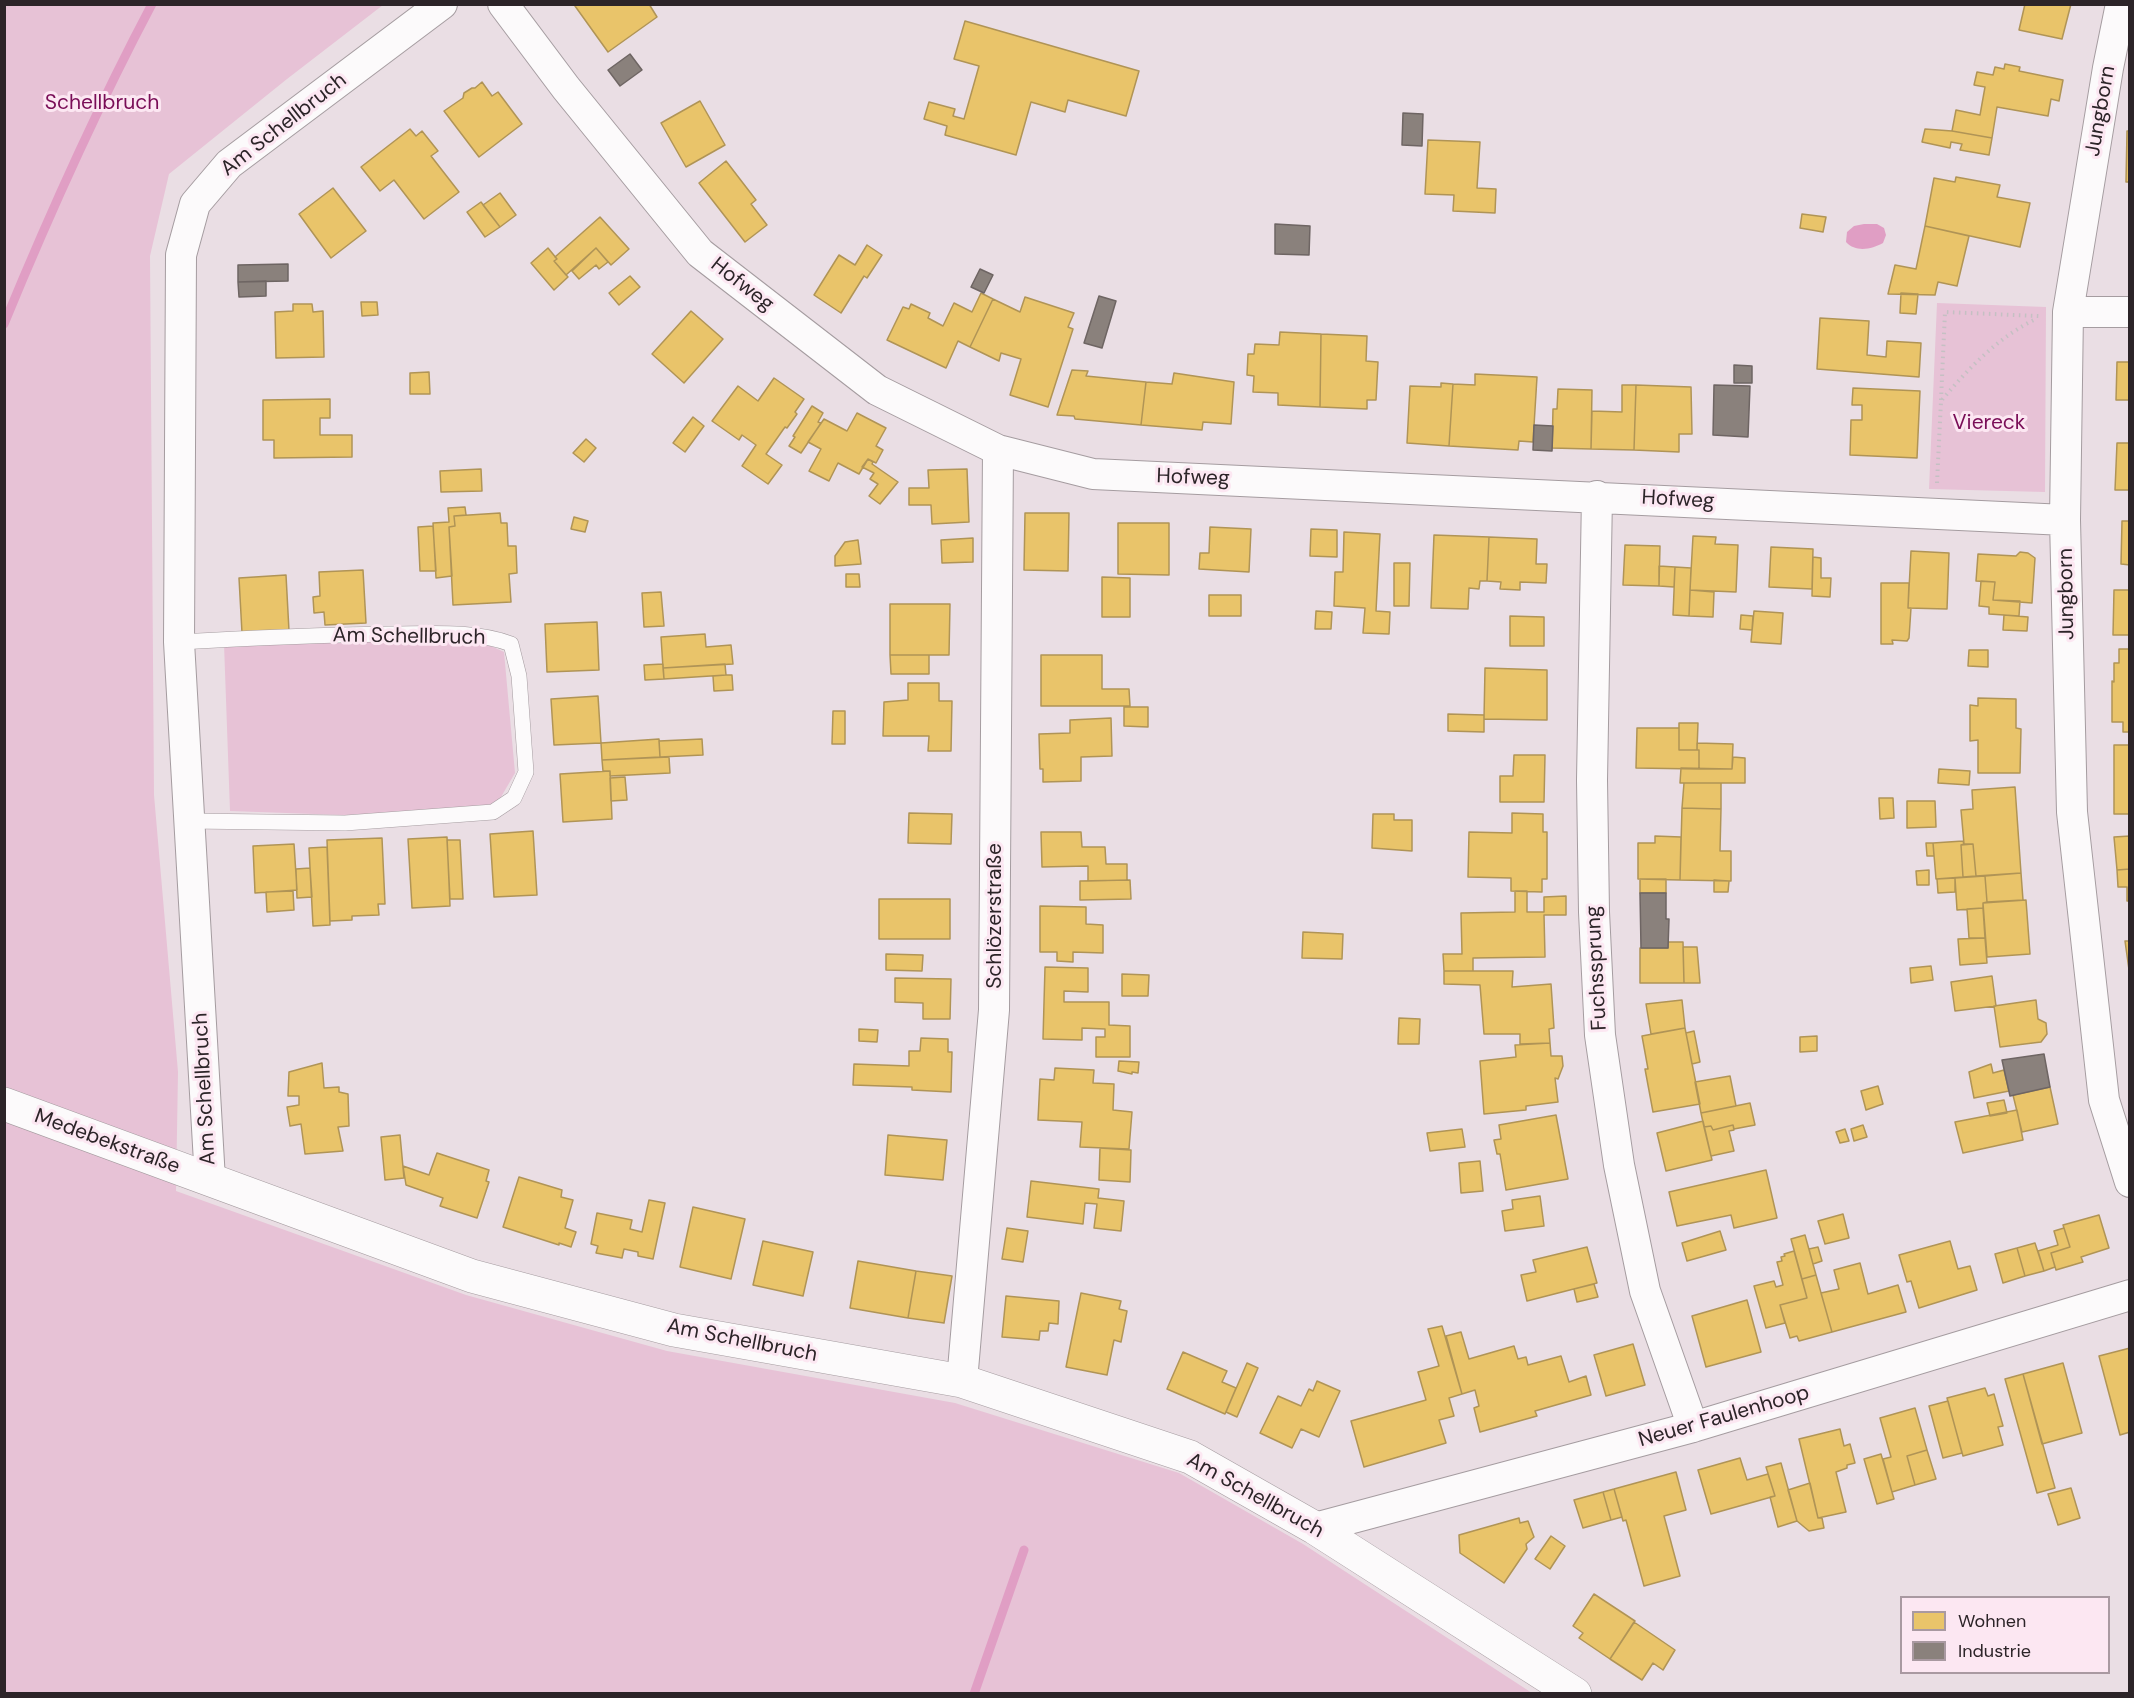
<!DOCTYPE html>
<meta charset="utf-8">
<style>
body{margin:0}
#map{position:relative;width:2134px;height:1698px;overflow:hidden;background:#eadee4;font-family:"DM Sans",sans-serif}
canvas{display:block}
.frame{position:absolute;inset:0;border:6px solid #2c2428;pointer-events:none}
.legend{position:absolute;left:1900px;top:1596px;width:210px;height:78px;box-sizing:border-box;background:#fce7f2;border:2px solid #a999a1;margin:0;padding:8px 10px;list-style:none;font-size:18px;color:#2c2428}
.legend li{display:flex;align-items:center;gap:12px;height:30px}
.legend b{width:30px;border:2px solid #a999a1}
</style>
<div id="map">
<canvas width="2134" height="1698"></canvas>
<div class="frame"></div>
<ul class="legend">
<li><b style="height:16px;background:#e9c46a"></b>Wohnen</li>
<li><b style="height:16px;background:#8a817c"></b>Industrie</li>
</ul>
</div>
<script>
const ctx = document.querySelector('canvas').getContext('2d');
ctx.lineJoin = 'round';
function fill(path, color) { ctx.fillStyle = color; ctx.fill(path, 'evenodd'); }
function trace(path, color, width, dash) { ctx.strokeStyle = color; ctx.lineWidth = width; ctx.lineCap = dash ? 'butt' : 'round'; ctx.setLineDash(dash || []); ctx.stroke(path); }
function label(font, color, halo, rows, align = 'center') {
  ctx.font = font + ' "DM Sans",sans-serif'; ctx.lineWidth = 6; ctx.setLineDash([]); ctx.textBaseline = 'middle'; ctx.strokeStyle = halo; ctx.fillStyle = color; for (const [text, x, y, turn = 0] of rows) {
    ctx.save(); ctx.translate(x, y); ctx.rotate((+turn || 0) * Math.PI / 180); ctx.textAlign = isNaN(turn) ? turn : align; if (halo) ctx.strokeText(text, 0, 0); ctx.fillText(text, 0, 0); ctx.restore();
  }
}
fill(new Path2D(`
 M5,5H383L287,79L169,174L150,256L154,795L178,1072L176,1191L466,1295L667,1351L955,1403L1179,1473L1303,1544L1532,1693L5,1694Z
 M1937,303L2046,307L2045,492L1929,489Z
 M321,641H458L491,646L504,652L515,773L501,797L489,809L343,815L230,811L224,644Z`), '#e7c2d6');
fill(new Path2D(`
 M1864,224H1877L1884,228L1886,235L1883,243C1872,249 1856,253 1846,242L1847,232L1854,226Z`), '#e09ec4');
const homes = new Path2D(`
 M577,4H649L657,17L608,52L575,6Z
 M2025,4H2071L2062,39L2019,30Z
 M965,21L1139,71L1126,116L1068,100L1065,112L1031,102L1016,155L945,135L947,126L924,119L929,102L955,109L953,116L964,119L979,66L954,59Z
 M2005,64L2020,67L2019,71L2063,80L2059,101L2051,99L2048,116L1997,107L1992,138L1952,131L1956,110L1980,115L1985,87L1974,85L1977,72L1993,75L1995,67L2004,69Z
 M482,82L492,96L498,92L522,124L479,157L444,111L463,98L464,93L472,88H475Z
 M700,101L725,145L686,167L661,123Z
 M410,129L416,136L422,131L438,151L431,156L459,192L424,219L394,180L380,191L361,167Z
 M1925,129L1952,131L1992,138L1989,155L1960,150L1962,144L1951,142L1950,148L1922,142Z
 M2127,131H2130V182H2126Z
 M1428,140L1480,142L1477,188L1496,189L1495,213L1453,211L1454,195L1425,194Z
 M726,161L756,200L751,204L767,225L745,242L699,183Z
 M1956,177L2000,185L1997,197L2030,203L2020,247L1925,226L1934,178L1955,182Z
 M333,188L366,231L331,258L299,214Z
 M500,193L516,215L500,227L483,205Z
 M481,202L500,227L485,237L467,212Z
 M1802,214L1826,217L1823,232L1800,228Z
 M600,217L629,249L611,265L596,248L566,275L554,261L557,259L555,257Z
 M1925,226L1969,236L1957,286L1938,282L1935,295L1888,294L1895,265L1916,269Z
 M867,245L882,255L867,278L864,276L841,313L814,295L839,255L855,265Z
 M548,248L557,259L554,261L568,277L554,290L531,263Z
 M596,248L608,262L599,269L596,265L579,279L572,271Z
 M630,276L640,287L619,305L609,293Z
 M981,293L993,299L970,347L958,341L946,368L887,340L903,307L909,309L911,304L930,313L928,318L943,326L954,303L972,312Z
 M1901,293L1918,294L1916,314L1900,313Z
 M1025,297L1074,313L1068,327L1073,329L1048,407L1010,395L1021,359L1001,353L999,361L970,347L993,299L1020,312Z
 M361,302H377L378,315L362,316Z
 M293,304H312L313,312L323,311L324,357L276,358L275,312L293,311Z
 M691,311L723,339L684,383L652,354Z
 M1820,318L1869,321L1867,355L1886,357L1887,341L1921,343L1919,377L1817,369Z
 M1280,332L1321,334L1320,407L1278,405V393L1253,392L1254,376L1247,375L1248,354H1254L1255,344L1279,345Z
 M1321,334L1367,336L1366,361L1378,362L1376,400H1367V409L1320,407Z
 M2117,362H2130V400H2116Z
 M1072,370L1088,371L1086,376L1146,382L1141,425L1075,419L1074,416L1057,415Z
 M429,372L430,394H410V373Z
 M1174,373L1234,382L1231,424L1203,422L1202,430L1141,425L1146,382L1172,384Z
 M1475,374L1537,377L1533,442L1519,441L1518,450L1449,446L1453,384L1475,385Z
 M774,378L804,399L795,412L797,414L787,428L785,427L766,454L782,465L768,484L742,466L756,445L742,435L739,440L712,421L738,386L758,401Z
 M1441,383L1453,384L1449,446L1407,443L1410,386L1441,387Z
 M1622,385H1636L1634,450L1591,449L1592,411L1622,412Z
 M1636,385L1691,387L1692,434H1679V452L1634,450Z
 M1853,388L1920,391L1917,458L1850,455L1851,420H1862V405H1852Z
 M1558,389L1592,390L1591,449L1552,448L1553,409H1557Z
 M330,399V418H320V435H352V457L274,458V440H263V400Z
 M812,406L823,413L818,422L821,423L801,453L789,446L795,437L793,436Z
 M857,413L886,428L876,446L883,450L876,463L868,459L859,474L838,463L829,481L809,471L821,449L808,442L824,419L847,431Z
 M693,417L704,426L685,452L673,443Z
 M586,439L596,448L584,462L573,453Z
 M2117,443H2129L2130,490H2115Z
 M868,459L873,462L872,464L898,482L880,504L869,496L878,484L870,479L874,473L862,467Z
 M481,469L482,491L441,492L440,471Z
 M967,469L969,522L932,524L931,505H909V488H929L928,470Z
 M465,507L466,515L454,516L455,526L449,527L452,576L436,578L433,523L449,522L448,508Z
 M500,513L501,523H507L508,546H516L517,573L509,574L511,602L453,605L449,527L455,526L454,516Z
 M1025,513H1069L1068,571L1024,570Z
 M574,517L588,521L585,532L571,529Z
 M2122,521H2130V565L2121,564Z
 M1118,523H1169V575L1118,574Z
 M433,526L436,571H420L418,527Z
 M1210,527L1251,529L1249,572L1199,569L1200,553H1209Z
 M1311,529L1337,530V557L1310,556Z
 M1344,532L1380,534L1376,611L1390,612L1389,634L1363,633L1365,608L1334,606L1335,572H1343Z
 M1434,535L1489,537L1487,581H1480L1479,589L1469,588L1468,609L1431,608Z
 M1693,536L1716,537L1715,544L1738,545L1736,592L1690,590Z
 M1489,537L1537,539L1536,564H1547L1546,583L1520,582V590L1500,589L1501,582L1487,581Z
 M973,538V562L942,563L941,540Z
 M858,540L861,564L835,566V556L845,542Z
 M1625,545L1660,546L1659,586L1623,585Z
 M1771,547L1813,549L1812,589L1769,587Z
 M1911,551L1949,553L1947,609L1908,608Z
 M2020,552L2028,553L2035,558L2032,603L1993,600L1995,582L1976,581L1978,554L2016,556Z
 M1813,557L1821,558V578H1831L1830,597L1812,596Z
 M1394,563H1410L1409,606H1394Z
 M1659,566L1675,567L1674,587L1659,586Z
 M1675,567L1691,568L1689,616L1673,615Z
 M363,570L366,623L325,625L324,612L314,613L313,597L320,596L319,572Z
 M846,574H859L860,587H846Z
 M286,575L289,631L242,633L239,578Z
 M1102,577L1130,578V617H1102Z
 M1981,581L1995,582L1993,600L2020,601L2019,616L1989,614V607L1979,606Z
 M1881,583H1909L1908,608H1911L1909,638L1907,641L1892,640L1893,644H1881Z
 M1690,590L1714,592L1713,617L1689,616Z
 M2114,590H2130V635H2113Z
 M661,592L664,626L644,627L642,593Z
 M1209,595H1241V616H1209Z
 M890,604H950L949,655H890Z
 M1316,611L1332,612L1331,629H1315Z
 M1754,611L1783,613L1781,644L1751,642Z
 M1741,615L1753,616L1752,630L1740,629Z
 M2004,615L2028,617L2027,631L2003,630Z
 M1510,616L1544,617V646H1510Z
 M597,622L599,670L547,672L545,624Z
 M705,634L706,647L731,645L733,664L663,668L661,637Z
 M2119,649H2130V732H2123V722H2112V681L2114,682V663H2119Z
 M1969,650H1988V667L1968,666Z
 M890,655H929V674H891Z
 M1041,655H1102V689H1129L1130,706H1041Z
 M663,664L664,679L645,680L644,665Z
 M725,664L726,675L664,679L663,668Z
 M1485,668L1547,670V720L1484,719Z
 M726,675H732L733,690L714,691L713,676Z
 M908,683H939V701H952L951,751H928L929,736H883L884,702L908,700Z
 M598,696L601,743L554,745L551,699Z
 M1978,698L2016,699V728L2021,729L2020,773H1978V740L1970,741V705L1978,706Z
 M1124,707H1148V727L1124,726Z
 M833,711H845V744H832Z
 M1448,714L1484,715V732L1448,731Z
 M1111,718L1112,756L1081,757V781L1043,782V769H1040L1039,734L1070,733V720Z
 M1679,723H1698L1697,750H1679Z
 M1637,728H1679V750H1699V769L1636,768Z
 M659,739L660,757L602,760L601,743Z
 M702,739L703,755L660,757L659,741Z
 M1697,743L1733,744L1732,769H1699V750H1697Z
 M2114,745H2130V814H2114Z
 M1514,755H1545L1544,802H1500V776H1513Z
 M669,757L670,773L610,776V771H603L602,760Z
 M1733,757L1745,758V783H1680L1681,768L1732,769Z
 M1939,769L1970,771L1969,785L1938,783Z
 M610,771L612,819L563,822L560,774Z
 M625,777L627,800L611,801L610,778Z
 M1684,783H1721V809L1682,808Z
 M2015,787L2021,873L1976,876L1973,844H1964L1961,810L1973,809L1972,790Z
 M1879,798H1893L1894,818L1880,819Z
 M1907,801H1935L1936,827L1907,828Z
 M1682,808L1721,809L1720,851H1731V881L1680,880Z
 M909,813L952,814L951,844L908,843Z
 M1512,813L1543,814V832H1547V879H1542V892L1511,891V878L1468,877L1469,832L1512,833Z
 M1373,814H1394V820H1412V851L1372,848Z
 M533,831L537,895L494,897L490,834Z
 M1041,832H1081L1082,847H1105L1106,864H1127V880L1088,881V866L1042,867Z
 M1655,836L1681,837L1680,880L1638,879V843H1655Z
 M2130,836V869L2117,870L2114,837Z
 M447,837L450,906L412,908L408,839Z
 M382,838L385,904H378L379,915L352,916V920L330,921L327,840Z
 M447,840H460L463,899H450Z
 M1963,841L1964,844L1961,845L1963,877L1936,879L1933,843Z
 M1926,843H1933L1934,856H1927Z
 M294,844L297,890L255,893L253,846Z
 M1973,844L1976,876L1963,877L1961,845Z
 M327,847L330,925L313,926L309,848Z
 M310,868L312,897L297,898L296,869Z
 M2130,869V901H2127V887H2118L2117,870Z
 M1929,870V885H1917L1916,871Z
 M2021,873L2023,900L1987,902L1985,876Z
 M1985,876L1987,902L1983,903V908L1957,910L1955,878Z
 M1955,878V892L1938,893L1937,879Z
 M1640,879H1666V893H1640Z
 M1130,880L1131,899L1080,900V881Z
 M1714,880L1729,881L1728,892H1714Z
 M293,891L294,910L267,912L266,892Z
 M1515,891H1527V912H1544V897L1566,896V915H1544L1545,957L1473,958V971H1444L1443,954H1462L1461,913L1515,912Z
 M879,899H950V939H879Z
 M2026,900L2030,954L1987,957L1983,903Z
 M1040,906L1086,907V924L1103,925V953L1073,952V962L1057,961V952H1040Z
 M1983,908L1985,938H1969L1967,909Z
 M1303,932L1343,934L1342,959L1302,958Z
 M1985,938L1987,963L1960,965L1958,939Z
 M2125,941H2130V977Z
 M1668,942H1683L1684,983H1640V948H1668Z
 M1683,947H1697L1700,983H1684Z
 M886,954L923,955L922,971L886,970Z
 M1931,966L1933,980L1911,983L1910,968Z
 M1045,967L1088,968V992L1064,991V1002H1109V1025L1130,1026V1057H1096V1037H1105V1029L1082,1028V1040L1043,1039Z
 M1444,971H1513L1512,987L1551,984L1554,1028L1549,1029L1550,1043L1520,1044V1034H1484L1480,985L1444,984Z
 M1122,974L1149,975L1148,996H1122Z
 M1992,976L1996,1006L1955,1011L1951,982Z
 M895,978L951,979L950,1019H923V1003L895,1002Z
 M1682,1000L1685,1028L1651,1034L1646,1004Z
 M2036,1000L2038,1019L2046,1023L2047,1034L2041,1042L2000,1047L1994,1006Z
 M1399,1018L1420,1019L1419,1044H1398Z
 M1685,1028L1700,1104L1653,1112L1645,1069H1648L1642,1036Z
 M859,1029L878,1030L877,1042L859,1041Z
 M1694,1031L1700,1062L1692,1064L1686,1033Z
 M1817,1036V1051L1800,1052V1037Z
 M921,1038L948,1039V1052H952L951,1092L912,1090V1087L853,1085L854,1064L909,1066V1051H920Z
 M1550,1043L1551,1056H1562L1563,1066L1558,1079L1555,1078L1558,1102L1526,1106V1110L1484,1114L1480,1061L1516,1057L1515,1045Z
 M1119,1061L1139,1062L1138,1073L1132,1072V1074L1118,1071Z
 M322,1063L324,1088L339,1087V1092L348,1094L349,1126L338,1127L343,1151L305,1154L301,1124L290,1126L287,1107L299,1105V1096H288L289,1072Z
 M1991,1064L1993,1073L2004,1070L2009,1091L1974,1098L1969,1072Z
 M1055,1068L1094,1070L1093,1083L1114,1084L1113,1110L1132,1112L1129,1149L1080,1147L1082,1122L1038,1120L1040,1079L1054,1080Z
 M1730,1076L1736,1106L1701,1113L1695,1082Z
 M1878,1086L1883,1104L1866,1110L1861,1091Z
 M2050,1087L2058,1124L2022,1132L2013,1095Z
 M2004,1100L2007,1113L1990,1116L1987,1103Z
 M1750,1103L1755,1125L1734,1129L1733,1125L1713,1130L1711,1126L1704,1127L1701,1113Z
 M2017,1110L2023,1140L1963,1153L1955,1122Z
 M1556,1115L1568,1179L1506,1190L1500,1154H1497L1494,1140L1501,1139L1499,1125Z
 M1703,1121L1712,1160L1666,1171L1657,1133Z
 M1733,1125L1734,1130L1729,1131L1734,1151L1711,1156L1704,1127L1711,1126L1713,1130Z
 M1863,1125L1867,1137L1854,1141L1851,1129Z
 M1462,1129L1465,1147L1430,1151L1427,1133Z
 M1845,1129L1849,1141L1840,1143L1836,1132Z
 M400,1135L404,1178L385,1180L381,1137Z
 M888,1135L947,1140L943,1180L885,1175Z
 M1100,1148L1131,1150L1130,1182L1099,1180Z
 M437,1153L489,1170L486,1181L489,1182L477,1218L440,1206L443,1198L406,1185L403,1166L429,1175Z
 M1480,1161L1483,1191L1461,1193L1459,1163Z
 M1766,1170L1777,1218L1734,1228L1731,1215L1677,1226L1669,1192Z
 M519,1177L562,1190L561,1197L573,1200L565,1228L576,1232L571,1247L559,1243V1245L503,1227Z
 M1031,1181L1099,1189L1098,1198L1124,1201L1121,1231L1094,1228L1097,1204L1085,1203L1083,1224L1027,1217Z
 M1540,1196L1544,1226L1505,1231L1502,1211L1513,1209L1512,1200Z
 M649,1200L665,1203L653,1259L638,1256V1252L624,1249L622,1258L596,1253L598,1246L591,1244L597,1213L632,1220L630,1229L642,1232Z
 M693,1207L745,1219L731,1279L680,1267Z
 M1843,1214L1849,1238L1825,1244L1818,1221Z
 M2099,1215L2109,1248L2081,1257L2083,1262L2056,1270L2051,1253L2070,1247L2063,1225Z
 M1007,1228L1028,1231L1023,1262L1002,1259Z
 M2064,1228L2070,1247L2051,1253L2055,1267L2044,1271L2038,1251L2058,1245L2054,1231Z
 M1720,1231L1726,1250L1687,1261L1682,1243Z
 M1805,1235L1816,1275L1802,1279L1791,1239Z
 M763,1241L813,1252L803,1296L753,1285Z
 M1950,1241L1958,1269L1970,1266L1977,1290L1919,1308L1911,1281L1907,1282L1899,1255Z
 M2035,1243L2044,1271L2025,1276L2017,1248Z
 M1587,1247L1597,1283L1527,1301L1521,1275L1536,1272L1533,1260Z
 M1818,1247L1822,1261L1813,1264L1809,1249Z
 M2017,1248L2025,1276L2003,1283L1995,1254Z
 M1794,1251L1807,1298L1780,1305L1785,1323L1766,1328L1754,1286L1774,1281L1776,1287L1783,1285L1777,1262L1782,1261L1781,1257L1785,1256L1784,1254Z
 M858,1261L916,1271L908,1318L850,1308Z
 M1860,1263L1868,1294L1898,1285L1906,1312L1832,1332L1821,1293L1839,1289L1834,1270Z
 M916,1271L952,1276L944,1323L908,1318Z
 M1816,1275L1832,1332L1799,1341L1797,1336L1790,1338L1780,1305L1807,1298L1802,1279Z
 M1594,1284L1598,1297L1577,1302L1574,1289Z
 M1081,1293L1121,1301L1119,1309L1127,1311L1121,1342L1114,1340L1107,1375L1066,1367Z
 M1006,1296L1059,1301L1058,1324L1049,1323L1048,1331H1040L1039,1340L1002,1337Z
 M1747,1300L1761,1352L1706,1367L1692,1316Z
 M1442,1326L1462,1394L1449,1398L1454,1416L1439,1420L1446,1443L1364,1467L1351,1421L1426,1400L1418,1372L1439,1366L1428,1329Z
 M1461,1332L1469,1359L1514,1346L1518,1359L1526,1357L1528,1365L1561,1356L1569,1382L1586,1376L1591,1395L1535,1411L1537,1416L1480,1432L1474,1408L1479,1406L1475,1390L1462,1394L1446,1336Z
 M1633,1344L1645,1385L1606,1396L1594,1355Z
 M2130,1348V1432L2120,1435L2099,1356Z
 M1183,1352L1227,1371L1222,1382L1236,1388L1225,1414L1167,1389Z
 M1247,1363L1258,1368L1237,1417L1226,1412Z
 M2063,1363L2082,1433L2042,1444L2023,1374Z
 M2023,1374L2055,1488L2037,1493L2005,1379Z
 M1317,1381L1340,1391L1319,1437L1301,1429L1292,1448L1260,1433L1278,1396L1301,1406L1309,1389L1313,1391Z
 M1985,1388L1988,1396L1994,1394L2003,1426L1998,1427L2003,1445L1963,1456L1947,1398Z
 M1948,1401L1962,1453L1943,1458L1929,1406Z
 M1915,1408L1927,1450L1907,1456L1915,1485L1892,1492L1883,1459L1891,1457L1880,1418Z
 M1840,1429L1844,1446L1850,1444L1855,1463L1847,1465V1468L1836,1472L1846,1512L1818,1518L1799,1439Z
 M1927,1450L1936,1479L1915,1485L1907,1456Z
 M1881,1454L1894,1499L1877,1504L1864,1459Z
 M1740,1458L1747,1480L1768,1474L1775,1496L1711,1514L1698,1470Z
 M1781,1463L1797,1521L1778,1527L1770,1497L1775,1496L1766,1467Z
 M1676,1472L1686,1510L1664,1516L1680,1576L1644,1586L1626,1520L1623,1521L1614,1489Z
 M1810,1483L1818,1518H1822L1824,1528L1809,1531L1797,1521L1788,1490Z
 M2071,1488L2080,1518L2058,1525L2048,1494Z
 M1614,1489L1622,1517L1611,1520L1603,1492Z
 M1603,1492L1611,1520L1583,1528L1574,1500Z
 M1519,1518L1520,1523L1528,1521L1534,1537L1526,1544L1527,1549L1504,1583L1460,1553L1459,1535Z
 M1551,1536L1565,1546L1550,1569L1535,1559Z
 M1594,1594L1635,1621L1610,1659L1579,1638L1583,1633L1573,1626Z
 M1634,1622L1675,1650L1663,1670L1653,1663L1642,1680L1610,1659Z`);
fill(homes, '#e9c46a');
trace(homes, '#b09456', 1.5);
const industry = new Path2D(`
 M630,54L642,70L620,86L608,70Z
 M1403,113L1423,114L1422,146L1402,145Z
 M1275,224L1310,226L1309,255L1275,254Z
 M288,264V281L238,282V265Z
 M980,269L993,275L984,293L971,287Z
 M266,281V296L239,297L238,282Z
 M1099,296L1116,301L1102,348L1084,343Z
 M1734,365L1752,366V383H1734Z
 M1714,385L1750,386L1748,437L1713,435Z
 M1534,425L1553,426L1552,451L1533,450Z
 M1640,893H1666V919H1669L1668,948H1641Z
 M2044,1054L2050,1087L2010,1096L2002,1060Z`);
fill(industry, '#8a817c');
trace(industry, '#6e6563', 1.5);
trace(new Path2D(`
 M4,324C49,215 97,108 152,4
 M974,1694L1024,1550`), '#e09ec4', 9);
const lane = new Path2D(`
 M179,642C249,638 319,635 389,634C430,634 473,630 511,644L519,676L526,772L514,798L493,812L345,823L190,821`);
const street = new Path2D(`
 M503,4L566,88L700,253L877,390L998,450L1093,474L2065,520
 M2121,4L2108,68L2068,312L2065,520L2072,812L2104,1100L2130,1182
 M2068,312H2130
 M1597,496L1592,780L1594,912L1600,1035L1619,1165L1645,1291L1693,1427
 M210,1180L179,642L181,255L195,204L229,164L442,4
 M962,1381L994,1010L998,450
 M1315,1528L1693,1427L2130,1295`);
const secondary = new Path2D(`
 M4,1104L472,1276L674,1330L962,1381L1190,1457L1315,1528L1575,1694`);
trace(lane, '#a59ca0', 16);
trace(street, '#a59ca0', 32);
trace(secondary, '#a59ca0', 34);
trace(new Path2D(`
 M1941,400L1945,312L2039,316
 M1937,483L1941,401C1968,369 1998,337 2036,319`), '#c5c0c3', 4, [1.5, 4.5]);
trace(lane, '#fcfafb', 15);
trace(street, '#fcfafb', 30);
trace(secondary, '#fcfafb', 33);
label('21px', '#790d57', '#fce7f2', [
 ["Schellbruch",102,103],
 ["Viereck",1989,423]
]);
label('21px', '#2c2428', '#fce7f2', [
 ["Jungborn",2101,111,-80],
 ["Am Schellbruch",284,125,-38],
 ["Hofweg",742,285,38],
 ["Hofweg",1193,478,2],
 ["Hofweg",1678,500,3],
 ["Jungborn",2067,594,-91],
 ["Am Schellbruch",409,637,1],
 ["Schlözerstraße",995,916,-90],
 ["Fuchssprung",1597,968,-93],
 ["Am Schellbruch",205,1089,-93],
 ["Medebekstraße",107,1142,20],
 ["Am Schellbruch",742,1341,11],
 ["Neuer Faulenhoop",1724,1417,-16],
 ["Am Schellbruch",1255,1496,29]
]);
</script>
